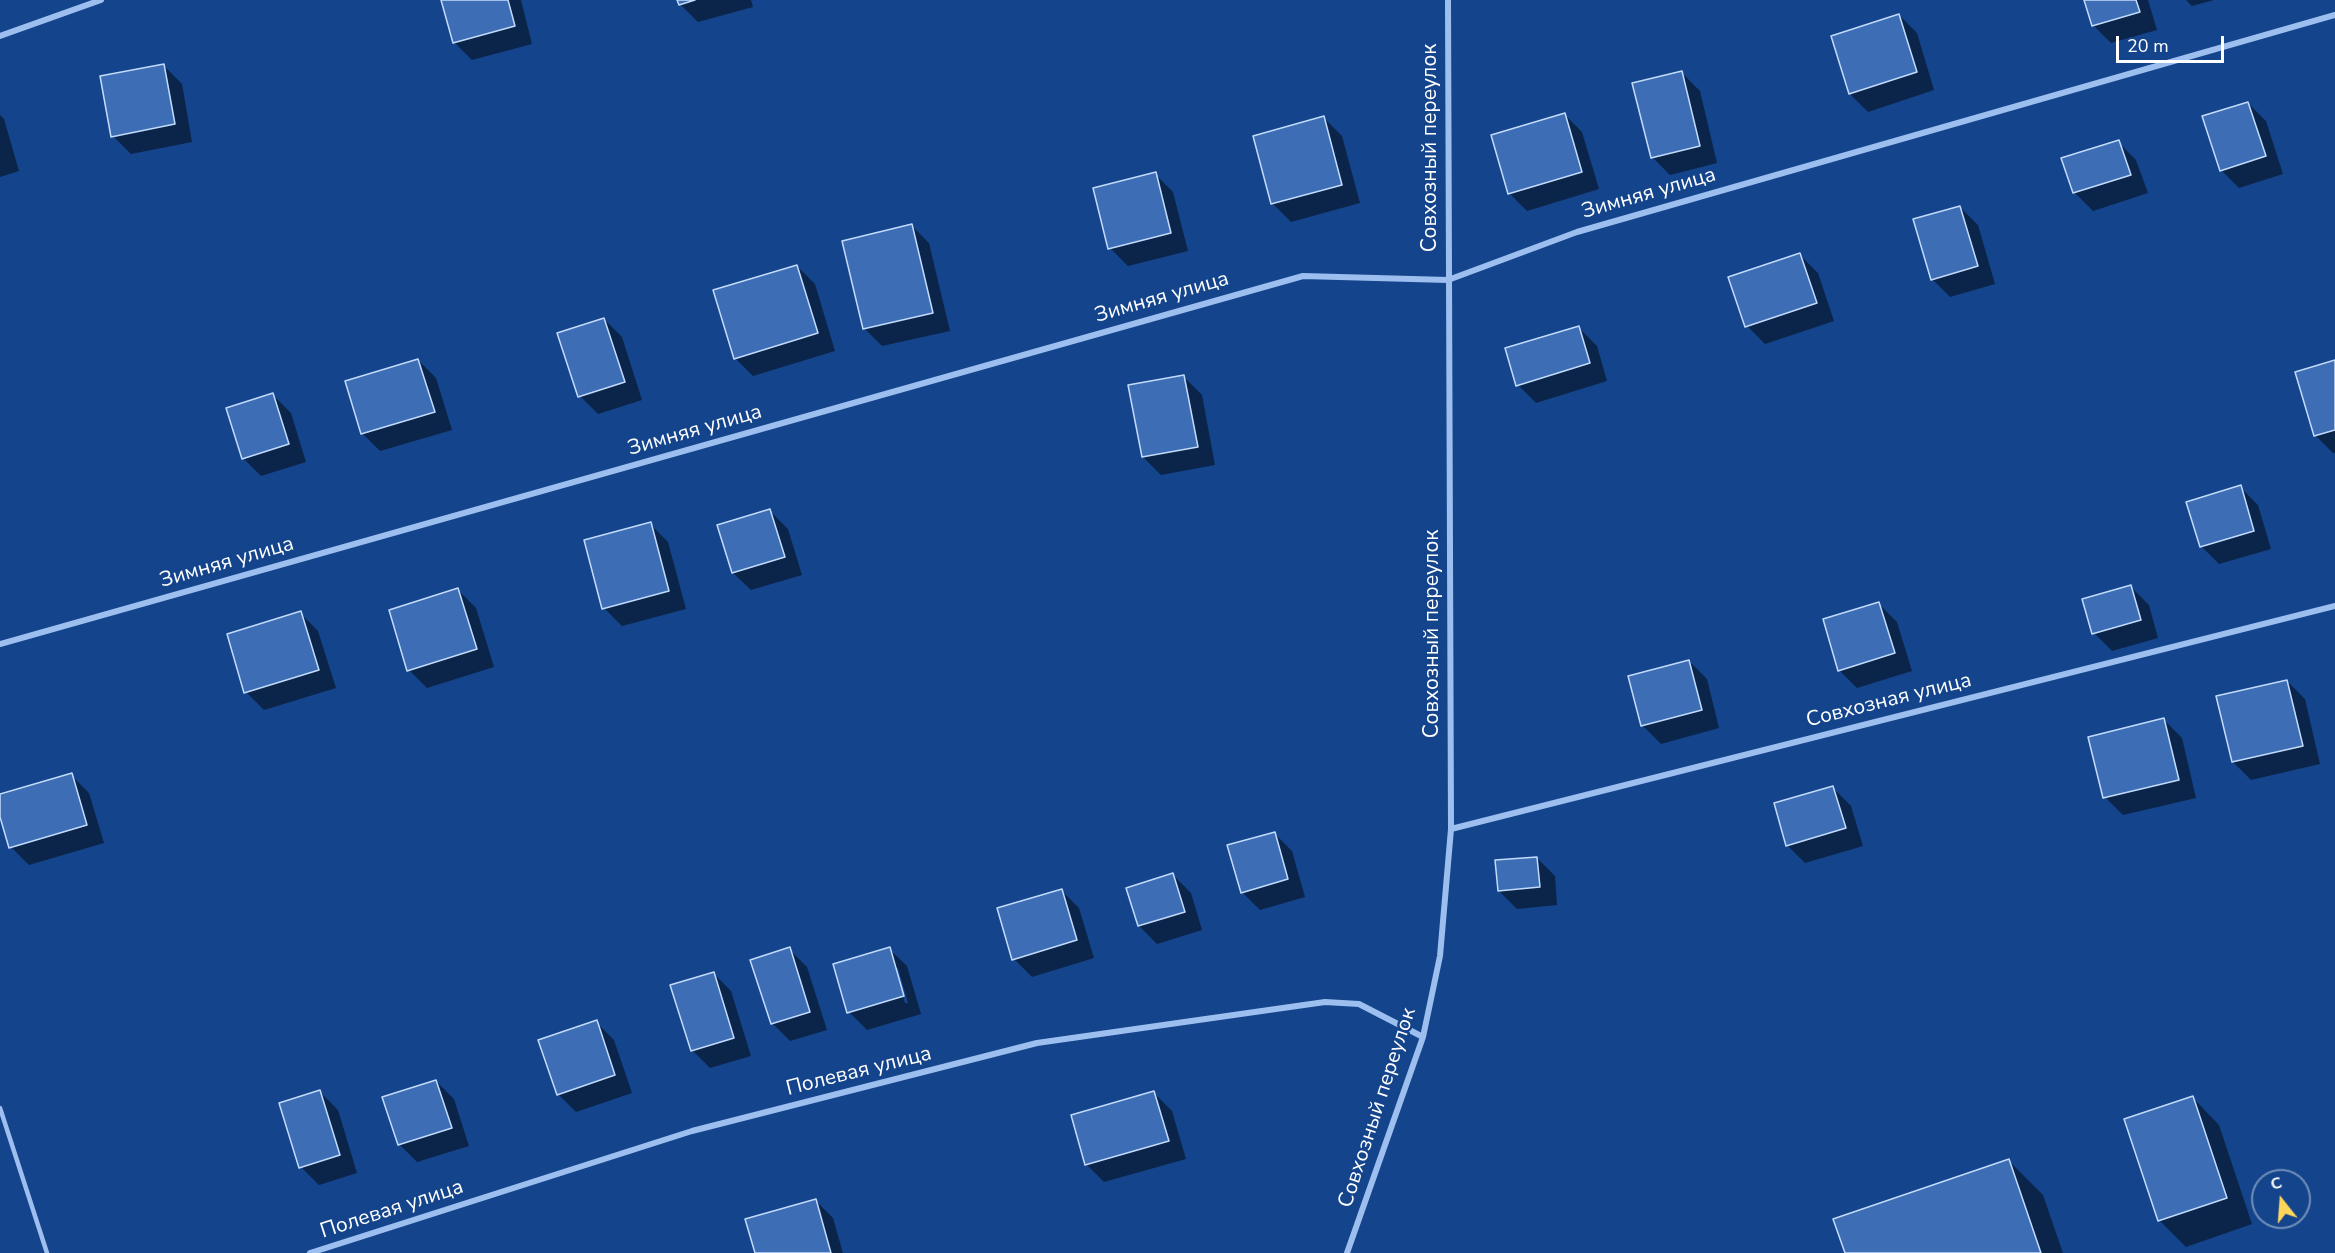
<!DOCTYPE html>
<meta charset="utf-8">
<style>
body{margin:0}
#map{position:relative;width:2335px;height:1253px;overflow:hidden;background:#14448b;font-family:"Nunito Sans",sans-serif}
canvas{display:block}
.north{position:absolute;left:2251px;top:1169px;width:60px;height:60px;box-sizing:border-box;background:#14448b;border:2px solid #728fb9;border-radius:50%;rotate:343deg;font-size:16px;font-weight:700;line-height:24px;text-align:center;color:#fff}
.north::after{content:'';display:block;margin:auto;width:21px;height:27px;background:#ffd65c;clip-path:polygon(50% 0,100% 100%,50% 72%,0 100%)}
.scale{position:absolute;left:2116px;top:36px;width:108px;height:27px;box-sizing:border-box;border:3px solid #fff;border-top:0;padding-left:8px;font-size:18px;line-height:21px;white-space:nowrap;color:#fff;-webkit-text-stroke:4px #14448b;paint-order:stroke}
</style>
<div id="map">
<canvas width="2335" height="1253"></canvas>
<div class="north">С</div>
<div class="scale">20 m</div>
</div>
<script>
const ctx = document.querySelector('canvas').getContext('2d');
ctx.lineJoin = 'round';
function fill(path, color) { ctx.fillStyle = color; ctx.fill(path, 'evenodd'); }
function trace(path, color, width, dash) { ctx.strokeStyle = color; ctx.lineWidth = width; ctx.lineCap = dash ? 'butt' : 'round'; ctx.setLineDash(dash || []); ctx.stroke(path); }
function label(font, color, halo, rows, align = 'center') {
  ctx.font = font + ' "Nunito Sans",sans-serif'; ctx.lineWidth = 5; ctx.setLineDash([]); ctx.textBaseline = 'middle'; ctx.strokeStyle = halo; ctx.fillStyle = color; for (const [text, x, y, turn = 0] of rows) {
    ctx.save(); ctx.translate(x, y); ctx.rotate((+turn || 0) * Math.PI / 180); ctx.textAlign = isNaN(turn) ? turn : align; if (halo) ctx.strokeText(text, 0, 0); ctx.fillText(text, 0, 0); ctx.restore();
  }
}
fill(new Path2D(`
 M443,0H521L532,44L472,60L454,42Z
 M679,0H751L753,7L698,22L680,4Z
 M2086,0H2148L2157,30L2111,43L2093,25Z
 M2186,0H2214L2192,6Z
 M1899,15L1917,33L1934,90L1868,112L1850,94L1833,37Z
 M164,66L182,84L192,142L131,154L113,136Z
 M1682,73L1700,91L1717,163L1670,175L1652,157Z
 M2248,103L2266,121L2283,174L2239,188L2221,170Z
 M1564,114L1582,132L1599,189L1527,211L1509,193Z
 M0,115L4,119L19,171L0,177Z
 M1324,118L1342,136L1360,203L1291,222L1273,204Z
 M2118,142L2136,160L2148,193L2093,211L2075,193L2063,159Z
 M1155,174L1173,192L1188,251L1128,266L1110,248Z
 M1960,207L1978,225L1995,284L1950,297L1932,279Z
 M911,225L929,243L950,331L882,346L864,328Z
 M1800,255L1818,273L1834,321L1765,344L1747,326Z
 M797,266L815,284L835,351L753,376L735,358Z
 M604,319L622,337L642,400L598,414L580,396Z
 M1579,328L1597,346L1607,381L1536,403L1518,385Z
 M418,360L436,378L452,430L380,451L362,433Z
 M2335,362V453H2333L2315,435Z
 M1184,377L1202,395L1215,465L1161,475L1143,457Z
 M273,395L291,413L306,462L261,476L243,458Z
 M2240,487L2258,505L2271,549L2219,564L2201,546Z
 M770,511L788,529L802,575L751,590L733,573Z
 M650,524L668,542L686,609L622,626L604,608Z
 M2131,587L2149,605L2158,638L2112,651L2094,633Z
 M458,590L476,608L494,667L427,688L409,670Z
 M1879,604L1897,622L1912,671L1857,688L1839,670Z
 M300,613L318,631L336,688L264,710L246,692Z
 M1689,661L1707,679L1719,728L1661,744L1643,726L1630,677Z
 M2287,681L2305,699L2320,764L2251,780L2233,762L2218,697Z
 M2164,720L2182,738L2196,798L2123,815L2105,797Z
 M71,775L89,793L104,843L29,865L11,847L0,812V796Z
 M1833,788L1851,806L1863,846L1805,863L1787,845Z
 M1274,833L1292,851L1305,897L1260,910L1242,892Z
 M1537,858L1555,876L1557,905L1517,909L1499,891Z
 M1173,875L1191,893L1202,930L1157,944L1139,926Z
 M1061,890L1079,908L1094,958L1032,977L1014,959Z
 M789,949L807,967L827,1030L790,1041L772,1023Z
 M889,949L907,966L921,1014L867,1030L849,1012ZM895,968H898L908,1003H905Z
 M713,973L731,991L751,1056L710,1068L692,1050Z
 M596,1022L614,1040L632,1093L576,1112L558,1094Z
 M436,1081L454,1099L469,1146L417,1162L399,1144Z
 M320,1092L338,1110L357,1173L319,1185L301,1167Z
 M1154,1093L1172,1111L1186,1159L1104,1182L1086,1164Z
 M2193,1098L2219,1125L2252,1224L2186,1247L2159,1220Z
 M2009,1161L2043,1195L2063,1253H1846Z
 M815,1200L833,1218L843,1253H756Z`), '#0007');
const building = new Path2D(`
 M441,0H508L515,26L453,43Z
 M677,0H695L679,5Z
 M2084,0H2136L2140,12L2092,26Z
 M1899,14L1917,72L1849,94L1831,36Z
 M164,64L175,124L111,137L100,76Z
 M1682,71L1700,146L1651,158L1632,83Z
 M2248,102L2266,156L2220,171L2202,116Z
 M1565,113L1582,172L1508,194L1491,135Z
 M1324,116L1342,185L1271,204L1253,136Z
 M2119,140L2131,175L2073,193L2061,158Z
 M1156,172L1171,233L1108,249L1093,188Z
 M1960,206L1978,266L1931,280L1913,219Z
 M912,224L933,313L863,329L842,241Z
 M1800,253L1817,303L1745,327L1728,277Z
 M797,265L818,333L734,359L713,290Z
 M604,318L625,382L578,397L557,333Z
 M1579,326L1590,363L1516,386L1505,348Z
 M418,359L435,412L361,434L345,381Z
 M2335,360V430L2314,436L2295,372Z
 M1184,375L1198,447L1142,457L1128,385Z
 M273,393L289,444L242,459L226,408Z
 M2241,485L2254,531L2200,547L2186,502Z
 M770,509L785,557L732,573L717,525Z
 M651,522L669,591L602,609L584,540Z
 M2131,585L2141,620L2092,634L2082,599Z
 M458,588L477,649L407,671L389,610Z
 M1879,602L1895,653L1838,671L1823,619Z
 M301,611L319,670L244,693L227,634Z
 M1689,660L1702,710L1641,726L1628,676Z
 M2287,680L2303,746L2232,762L2216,696Z
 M2164,718L2179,780L2103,798L2088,737Z
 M72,773L87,825L9,848L0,817V794Z
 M1833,786L1846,828L1786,846L1774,803Z
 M1275,832L1288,879L1241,893L1227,845Z
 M1537,857L1540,887L1498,891L1495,860Z
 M1173,873L1185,912L1138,926L1126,888Z
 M1062,889L1077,940L1012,960L997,908Z
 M790,947L810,1012L771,1024L750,960Z
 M890,947L904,996L847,1013L833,964Z
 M714,972L734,1038L691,1051L670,985Z
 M597,1020L615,1075L557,1095L538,1040Z
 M436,1080L452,1128L398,1145L382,1097Z
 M320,1090L340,1155L299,1168L279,1103Z
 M1154,1091L1169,1141L1085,1165L1071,1115Z
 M2193,1096L2227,1198L2158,1221L2124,1119Z
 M2009,1159L2041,1253H1845L1833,1219Z
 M816,1199L831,1253H755L745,1219Z`);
fill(building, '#3d6eb5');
trace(building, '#c3dbfb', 1.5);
trace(new Path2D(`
 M0,1108L47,1253`), '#9dbff0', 4.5);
trace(new Path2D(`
 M0,36L101,0
 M0,644L1303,276L1448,280L1577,232L2335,15
 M1451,829L2335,606
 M310,1253L692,1131L1037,1043L1325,1002L1359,1004L1423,1037
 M1347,1253L1423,1037L1440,956L1451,829L1448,0`), '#9dbff0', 6);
label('21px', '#fff', '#14448b', [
 ["Совхозный переулок",1431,148,-90],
 ["Зимняя улица",1649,194,-16],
 ["Зимняя улица",1162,298,-16],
 ["Зимняя улица",695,431,-16],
 ["Зимняя улица",227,563,-16],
 ["Совхозный переулок",1433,634,-90],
 ["Совхозная улица",1889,701,-14],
 ["Полевая улица",859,1072,-14],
 ["Совхозный переулок",1378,1108,-72],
 ["Полевая улица",392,1210,-18]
]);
</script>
